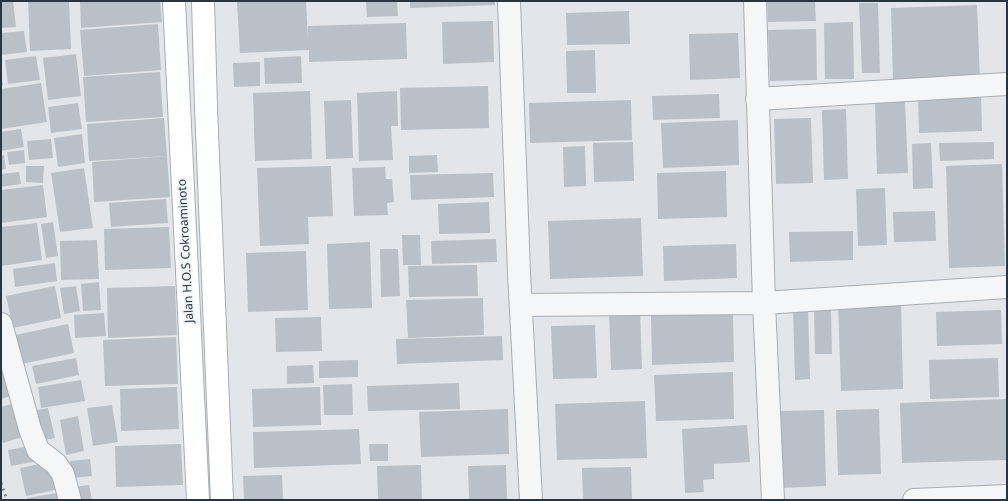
<!DOCTYPE html>
<style>
body{margin:0}
#map{position:relative;width:1008px;height:501px;overflow:hidden;background:#e2e6ea;font-family:"Noto Sans",sans-serif}
canvas{display:block}
.frame{position:absolute;inset:0;border:2px solid #2a3542;pointer-events:none}
</style>
<div id="map">
<canvas width="1008" height="501"></canvas>
<div class="frame"></div>
</div>
<script>
const ctx = document.querySelector('canvas').getContext('2d');
ctx.lineJoin = 'round';
function fill(path, color) { ctx.fillStyle = color; ctx.fill(path, 'evenodd'); }
function trace(path, color, width, dash) { ctx.strokeStyle = color; ctx.lineWidth = width; ctx.lineCap = dash ? 'butt' : 'round'; ctx.setLineDash(dash || []); ctx.stroke(path); }
function label(font, color, halo, rows, align = 'center') {
  ctx.font = font + ' "Noto Sans",sans-serif'; ctx.lineWidth = 4; ctx.setLineDash([]); ctx.textBaseline = 'middle'; ctx.strokeStyle = halo; ctx.fillStyle = color; for (const [text, x, y, turn = 0] of rows) {
    ctx.save(); ctx.translate(x, y); ctx.rotate((+turn || 0) * Math.PI / 180); ctx.textAlign = isNaN(turn) ? turn : align; if (halo) ctx.strokeText(text, 0, 0); ctx.fillText(text, 0, 0); ctx.restore();
  }
}
fill(new Path2D(`
 M1,1H13L16,27L1,28Z
 M28,1H69L71,49L30,51Z
 M80,1H160L162,22L81,28Z
 M253,1H306L308,38V26L406,23L407,59L309,62V50L240,53L237,2Z
 M366,1H397L398,16L367,17Z
 M410,1H495V5L410,8Z
 M767,1H815L816,21L768,22Z
 M859,3H878L880,73H862Z
 M977,5L980,79L893,82L891,8Z
 M629,11L630,44L567,45L566,13Z
 M493,21L494,62L443,64L442,22Z
 M853,22L854,79H825L824,23Z
 M158,24L161,70L84,76L80,30Z
 M816,29L817,80L770,81L768,30Z
 M24,31L27,52L1,55V33Z
 M738,33L740,78L690,80L689,34Z
 M595,50L596,93H567L566,51Z
 M76,54L81,96L48,100L43,58Z
 M36,56L40,80L8,84L5,60Z
 M301,56L302,83L265,84L264,58Z
 M260,62V86L234,87L233,63Z
 M160,72L163,117L86,122L83,77Z
 M1,73L3,85L1,86Z
 M41,83L47,122L1,129V89Z
 M488,86L489,128L401,130L400,88Z
 M310,91L312,159L255,161L253,93Z
 M397,91L398,126H391L393,160L359,161L357,93Z
 M719,94L720,118L653,120L652,96Z
 M981,94L982,131L919,133L918,96Z
 M351,100L353,158L326,159L324,101Z
 M631,100L632,140L530,143L529,103Z
 M905,101L908,173L877,174L875,102Z
 M78,103L82,129L51,133L48,107Z
 M846,109L848,179L824,180L822,110Z
 M164,118L167,156L89,161L87,124Z
 M811,118L813,183L776,184L774,119Z
 M738,120L739,165L663,168L661,123Z
 M21,129L24,147L1,151V132Z
 M82,134L85,163L58,167L54,138Z
 M51,139L53,158L29,160L27,141Z
 M633,142L634,181L594,182L593,143Z
 M994,142V159L940,161L939,143Z
 M931,143L933,188L913,189L912,144Z
 M585,146L586,186L564,187L563,147Z
 M24,150L25,163L9,165L7,152Z
 M4,155L6,169L1,170V156Z
 M437,155L438,172L409,173V156Z
 M167,156L170,197L94,202L92,162Z
 M1002,164L1005,266L949,268L946,166Z
 M26,166H44L43,183L26,182Z
 M331,166L333,216L308,217L309,244L260,246L257,168Z
 M385,167L386,179H392L394,202L387,203L388,215L354,216L352,168Z
 M84,168L93,228L60,232L51,173Z
 M726,171L727,217L658,219L657,173Z
 M19,172L21,184L1,187V174Z
 M493,173L494,197L411,200L410,175Z
 M43,185L47,217L1,223V190Z
 M885,188L887,245L858,246L856,189Z
 M166,199L168,223L111,227L109,203Z
 M489,202L490,233L439,234L438,204Z
 M935,211L936,241L894,242L893,212Z
 M641,218L643,276L550,279L548,221Z
 M53,222L58,256L46,258L41,224Z
 M37,223L42,260L1,266V227Z
 M169,227L171,268L105,270L104,229Z
 M853,231V260L790,262L789,232Z
 M402,235H420L421,265H403Z
 M496,239L497,262L432,264L431,241Z
 M97,240L99,279L61,280L60,241Z
 M370,242L372,308L329,309L327,244Z
 M736,244L737,278L664,281L663,246Z
 M380,249H398L400,296L381,297Z
 M306,251L308,310L248,312L246,253Z
 M55,263L57,281L15,287L13,269Z
 M477,265L478,296L409,297L408,266Z
 M99,282L101,310L83,311L81,284Z
 M55,286L61,318L13,328L6,296Z
 M76,286L80,311L64,314L60,288Z
 M175,286L177,335L108,338L107,288Z
 M483,298L484,335L408,338L406,300Z
 M901,301L903,389L841,391L838,303Z
 M808,307L810,379L795,380L793,308Z
 M640,310L642,369L611,370L609,311Z
 M831,310L832,354H815L814,311Z
 M1001,310L1002,344L937,346L936,312Z
 M104,313L106,336L75,338L74,315Z
 M733,314L734,362L652,365L651,316Z
 M321,317L322,351L276,352L275,318Z
 M68,324L74,353L22,364L15,335Z
 M595,325L597,378L553,379L551,326Z
 M502,336L503,360L397,364L396,339Z
 M176,337L178,384L105,386L103,340Z
 M76,358L79,375L36,384L32,366Z
 M998,358L999,397L930,399L929,360Z
 M358,360V377L319,378V361Z
 M1,361L11,396L1,399Z
 M313,365L314,383L287,384V366Z
 M733,372L734,419L656,421L654,375Z
 M81,380L85,401L41,408L38,387Z
 M459,383L460,409L368,411L367,386Z
 M352,384L353,415H324L323,385Z
 M177,387L179,429L121,431L120,389Z
 M320,387L321,425L253,427L252,389Z
 M1007,399V460L902,463L900,403Z
 M645,401L647,458L557,460L555,404Z
 M15,403L25,436L3,443L1,437V407Z
 M112,405L118,442L93,446L87,408Z
 M48,408L55,438L40,441L33,411Z
 M508,409L509,454L421,457L419,412Z
 M879,409L881,474L838,475L836,410Z
 M824,410L826,486L783,488L780,411Z
 M78,416L84,451L66,455L60,420Z
 M747,425L750,462L714,464V479L703,480L704,492L685,493L682,429Z
 M359,429L361,464L254,468L253,432Z
 M181,444L183,485L116,487L115,446Z
 M369,444H388V461H370Z
 M35,445L38,461L11,466L8,450Z
 M90,459L92,476L71,478L70,461Z
 M50,462L55,490L26,496L20,468Z
 M421,465L422,500H378L377,466Z
 M506,465L507,500H469L468,466Z
 M631,467L632,500H583L582,468Z
 M282,475L283,499L244,500L243,476Z
 M89,485L92,500H77L74,487Z
 M63,492L64,500H27V498Z`), '#b9c0c7');
const street = new Path2D(`
 M509,1L519,273L531,500
 M755,1L764,303L773,500
 M757,99L1007,84
 M521,305L764,303L1007,287
 M1,324L30,429L38,450L56,464L63,474L70,500
 M914,500L1007,496`);
const secondary = new Path2D(`
 M174,1L198,500
 M203,1L206,107L222,500`);
trace(street, '#a7adb4', 24);
trace(secondary, '#a7adb4', 24);
trace(street, '#f5f6f8', 22);
trace(secondary, '#fff', 22);
trace(new Path2D(`
 M1,483L7,500`), '#7b8794', 3, [2, 4]);
label('12px', '#2a3542', '#f1f5f7', [
 ["Jalan H.O.S Cokroaminoto",186,251,-93]
]);
</script>
